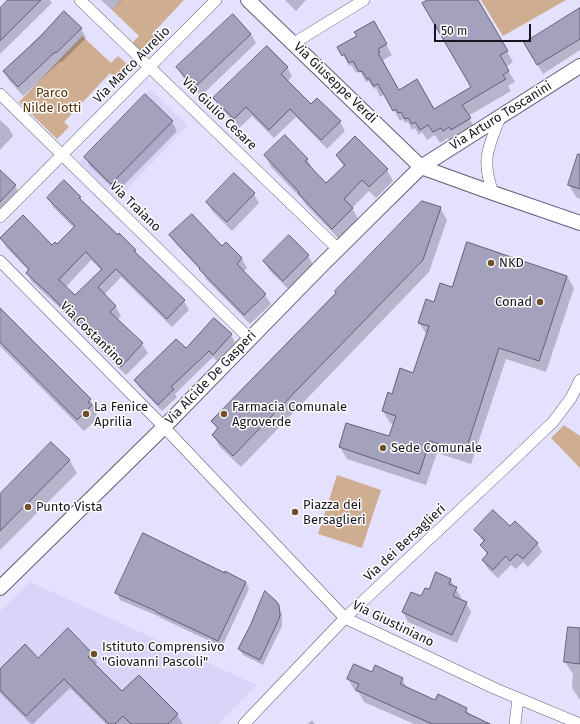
<!DOCTYPE html>
<style>
body{margin:0}
#map{position:relative;width:580px;height:724px;overflow:hidden;background:#e3e1fe;font-family:"Fira Sans",sans-serif}
canvas{display:block}
.scale{position:absolute;left:434px;top:24px;width:97px;height:18px;box-sizing:border-box;border:2px solid #171620;border-top:0;padding-left:5px;font-size:12px;line-height:14px;white-space:nowrap;color:#171620;-webkit-text-stroke:3px #fff;paint-order:stroke}
</style>
<div id="map">
<canvas width="580" height="724"></canvas>
<div class="scale">50 m</div>
</div>
<script>
const ctx = document.querySelector('canvas').getContext('2d');
ctx.lineJoin = 'round';
function fill(path, color) { ctx.fillStyle = color; ctx.fill(path, 'evenodd'); }
function trace(path, color, width, dash) { ctx.strokeStyle = color; ctx.lineWidth = width; ctx.lineCap = dash ? 'butt' : 'round'; ctx.setLineDash(dash || []); ctx.stroke(path); }
function label(font, color, halo, rows, align = 'center') {
  ctx.font = font + ' "Fira Sans",sans-serif'; ctx.lineWidth = 3; ctx.setLineDash([]); ctx.textBaseline = 'middle'; ctx.strokeStyle = halo; ctx.fillStyle = color; for (const [text, x, y, turn = 0] of rows) {
    ctx.save(); ctx.translate(x, y); ctx.rotate((+turn || 0) * Math.PI / 180); ctx.textAlign = isNaN(turn) ? turn : align; if (halo) ctx.strokeText(text, 0, 0); ctx.fillText(text, 0, 0); ctx.restore();
  }
}
fill(new Path2D(`
 M150,89L188,126L117,199L79,162Z
 M30,582L257,685L218,724H0V611Z`), '#d8d5f9');
fill(new Path2D(`
 M121,0H184L152,34L157,40L144,54L132,43L139,36L112,10Z
 M481,0H566L503,36Z
 M82,36L111,63L118,56L129,66L117,80L110,73L64,122L69,127L57,139L19,102Z
 M564,425L580,436V468L551,438Z
 M337,475L381,490L362,548L318,534Z`), '#cfad90');
fill(new Path2D(`
 M9,0H50L52,3L0,54V11Z
 M101,0H122L112,10Z
 M285,0H306L296,11Z
 M430,0H477L513,62L506,67L515,82L508,86L511,91L468,116L476,130L450,141L448,138L440,143L435,135L427,140L422,132L419,135L415,128L412,130L408,122L405,123L403,119L400,121L385,94L380,97L376,88L374,89L369,81L366,82L360,71L356,73L351,65L349,66L339,47L358,36L373,22L392,55L383,60L385,64L384,65L398,91L434,110L472,87Z
 M580,8V50L543,74L525,44Z
 M64,12L81,28L86,38L62,62L61,61L23,96L9,80L4,71Z
 M251,34L256,43L201,96L182,76L177,67Z
 M287,67L292,76L287,82L311,106L340,122L345,131L327,149L296,117L274,138L252,116L239,128L220,107L214,98Z
 M0,120L9,128L13,136L0,150Z
 M172,122L177,131L117,192L90,166L85,157Z
 M580,152V199L576,197L569,185Z
 M265,155L307,159L314,171L326,184L344,167L337,156L387,170L393,181L376,198L369,191L352,208L359,220L339,239L306,205L302,199L271,167Z
 M0,171L15,186L20,195L0,216Z
 M254,194L259,203L232,231L213,212L207,203Z
 M80,197L84,205L118,236L135,250L138,256L184,301L189,310L172,327L121,277L104,295L116,307L121,316L117,320L142,344L148,353L126,375L106,356L57,305L32,282L27,273L29,271L6,247L1,238L52,247L57,245L74,228L53,207L48,198ZM91,260L102,271L75,297L65,288Z
 M440,208L447,220L429,272L241,467L220,447L213,435L218,430L212,421Z
 M170,235L222,247L226,244L242,259L247,268L243,272L265,295L271,304L250,324L206,279L203,273L176,244Z
 M308,255L313,265L288,289L269,270L264,261Z
 M567,276L574,288L546,372L506,359L471,464L437,453L426,485L347,459L340,447L390,437L394,424L390,423L383,411L393,395L414,374L427,335L419,323L435,303L453,288Z
 M0,309L90,400L97,412L96,413L98,418L84,431L0,346Z
 M231,335L235,342L217,361L213,357L175,394L177,397L162,411L139,387L135,380L186,350Z
 M51,444L70,461L77,473L0,550V495Z
 M510,528L537,543L542,552L528,567L523,562L516,569L511,565L498,578L488,569L483,560L487,555L482,546L484,543L475,530Z
 M225,574L246,582L249,589L222,647L161,618L160,617L120,600L117,593Z
 M450,579L461,597L460,600L466,602L471,612L457,643L408,622L403,612L422,598Z
 M276,601L282,614V626L263,665L243,655L239,649Z
 M580,629V700L572,688L573,674L565,662Z
 M68,630L92,653L97,663L95,665L122,693L177,715L183,724H106L70,688L33,724H31L0,693V670L38,659Z
 M373,674L402,679L408,689L435,702L466,708L470,716L486,724H414L364,702L359,693L355,691L348,679Z
 M312,720L315,724H308Z`), '#0003');
const building = new Path2D(`
 M8,0H41L0,41V8Z
 M428,0H478L508,51L500,55L509,71L503,75L506,79L462,105L471,118L451,130L449,127L443,131L441,128L433,132L428,125L420,130L415,122L412,124L408,118L405,119L401,112L398,113L396,109L393,111L378,84L373,86L369,78L367,79L362,71L359,72L353,61L349,63L344,54L342,56L337,47L357,36L354,32L374,21L387,44L378,49L380,52L378,53L399,90L417,79L434,109L471,87L422,3Z
 M580,8V39L537,65L524,43Z
 M64,11L82,28L56,53L55,52L18,87L3,71L40,37Z
 M233,14L251,34L195,87L176,67Z
 M267,46L288,67L281,74L311,104L317,98L341,121L321,140L290,109L269,130L246,107L234,119L213,98Z
 M145,94L173,121L111,184L84,157Z
 M285,135L308,159L305,161L326,183L345,165L336,155L355,136L388,169L369,187L362,180L344,199L353,208L332,229L298,193L299,192L264,155Z
 M578,154L580,155V189L568,185Z
 M0,170L16,185L0,202Z
 M234,173L255,193L227,222L206,202Z
 M64,180L81,197L79,198L118,235L119,233L136,250L134,251L185,300L167,319L116,269L98,287L116,306L110,312L143,343L121,367L100,347L51,296L26,273L29,269L0,238L23,215L52,245L55,242L57,244L75,226L47,198ZM86,252L102,269L75,295L59,280Z
 M422,201L441,207L423,260L233,456L212,435L218,428L211,421L336,293L335,291Z
 M192,214L222,246L226,242L242,258L237,264L266,294L244,315L199,269L200,268L169,235Z
 M289,235L309,255L283,281L263,261Z
 M467,242L567,276L539,361L499,348L465,453L430,441L419,474L339,447L346,423L389,436L396,416L382,411L388,392L392,394L400,368L413,373L429,326L418,323L426,299L434,302L440,283L452,287Z
 M0,308L91,399L88,402L92,405L77,420L0,342Z
 M214,318L232,334L213,355L209,351L171,387L174,389L158,405L134,380L176,339L186,348Z
 M51,442L70,460L0,531V494Z
 M493,510L510,526L515,521L538,543L523,559L517,554L510,561L506,556L493,570L482,560L488,553L480,545L485,540L474,530Z
 M143,533L225,573V571L246,582L218,641L156,612V611L115,593Z
 M436,572L451,579L449,584L457,587L453,596L467,602L452,635L402,612L411,592L421,596L425,588L429,589Z
 M265,591L276,601L279,605L280,615L279,619L260,660L238,649L250,626Z
 M568,627L580,628V664L564,662Z
 M68,628L92,653L88,657L122,691L139,675L178,714L168,724H131L123,716L115,724H109L64,679L26,716L0,690V669L25,644L38,658Z
 M354,664L372,672L375,665L403,678L400,684L435,700L438,694L467,708L465,712L490,724H432L356,690L359,684L347,679Z`);
fill(building, '#a4a1bc');
trace(building, '#615f78', 1);
const minor = new Path2D(`
 M80,0L338,249
 M294,43L364,0
 M0,94L250,339
 M493,193C481,159 488,149 500,117
 M0,217L216,0
 M0,261L164,427L345,618L496,689L580,724
 M244,724L345,618L508,465L553,422L571,398L580,380
 M515,724L518,698`);
const tertiary = new Path2D(`
 M248,0L421,167L493,193L580,223
 M0,588L164,427L323,264L421,167L580,66`);
trace(minor, '#605e76', 12);
trace(tertiary, '#605e76', 16);
trace(minor, '#fff', 11);
trace(tertiary, '#fff', 14);
for (const [x, y, r, color] of [
 [491,263,4,"#744e2b"],
 [540,302,4,"#744e2b"],
 [86,414,4,"#744e2b"],
 [224,414,4,"#744e2b"],
 [383,448,4,"#744e2b"],
 [28,507,4,"#744e2b"],
 [295,512,4,"#744e2b"],
 [94,654,4,"#744e2b"]
]) { const dot = new Path2D(); dot.arc(x, y, r, 0, 2 * Math.PI); ctx.fillStyle = color; ctx.fill(dot); trace(dot, '#fff', 1.5); }
label('13px', '#171620', '#fff', [
 ["Via Marco Aurelio",132,65,-45],
 ["Via Giuseppe Verdi",335,83,44],
 ["Via Giulio Cesare",219,114,44],
 ["Via Arturo Toscanini",501,116,-32],
 ["Via Traiano",135,207,44],
 ["Via Costantino",92,334,45],
 ["Via Alcide De Gasperi",211,378,-46],
 ["Via dei Bersaglieri",405,543,-43],
 ["Via Giustiniano",393,624,26]
]);
label('13px', '#553008', '#fff', [
 ["Parco",52,93],
 ["Nilde Iotti",52,108]
]);
label('13px', '#171620', '#fff', [
 ["NKD",499,263],
 ["Conad",532,302,"right"],
 ["La Fenice",94,407],
 ["Aprilia",94,422],
 ["Farmacia Comunale",232,407],
 ["Agroverde",232,422],
 ["Sede Comunale",391,448],
 ["Piazza dei",303,505],
 ["Bersaglieri",303,520],
 ["Punto Vista",36,507],
 ["Istituto Comprensivo",102,647],
 ["\"Giovanni Pascoli\"",102,662]
], 'left');
</script>
